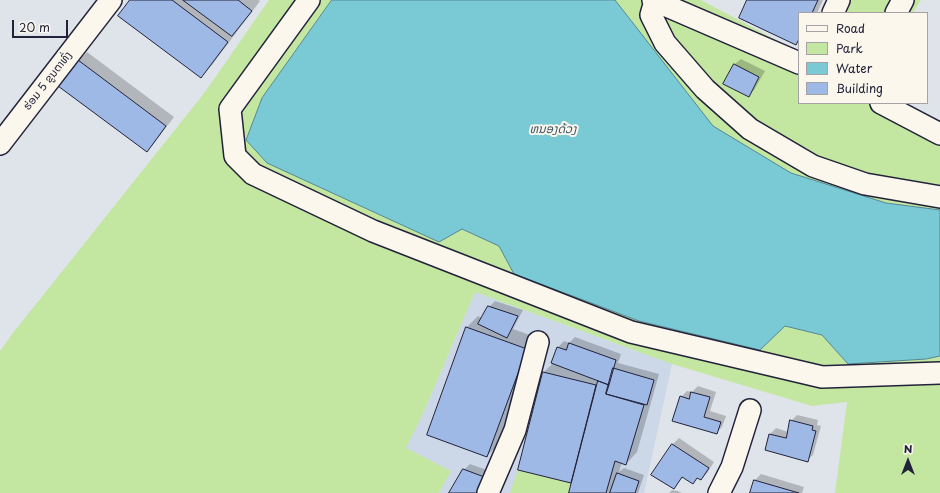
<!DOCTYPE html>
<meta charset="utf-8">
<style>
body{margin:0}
#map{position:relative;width:940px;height:493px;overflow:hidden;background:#dfe4ea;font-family:"Playpen Sans",sans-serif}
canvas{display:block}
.legend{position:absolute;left:798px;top:12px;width:130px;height:92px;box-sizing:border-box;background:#fbf7ec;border:1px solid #a4a2a5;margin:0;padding:5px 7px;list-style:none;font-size:12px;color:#22223b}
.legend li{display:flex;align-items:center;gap:8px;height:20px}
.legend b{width:20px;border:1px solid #a4a2a5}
.north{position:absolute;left:888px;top:441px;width:40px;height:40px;-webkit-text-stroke:3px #fbf7ec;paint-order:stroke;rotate:0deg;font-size:11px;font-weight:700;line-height:16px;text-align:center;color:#22223b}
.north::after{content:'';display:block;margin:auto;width:14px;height:18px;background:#22223b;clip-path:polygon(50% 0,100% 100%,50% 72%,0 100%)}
.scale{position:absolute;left:12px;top:20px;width:56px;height:18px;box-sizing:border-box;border:2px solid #22223b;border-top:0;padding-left:5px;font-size:12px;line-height:14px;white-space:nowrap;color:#22223b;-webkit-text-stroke:3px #fbf7ec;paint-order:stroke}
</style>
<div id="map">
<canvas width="940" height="493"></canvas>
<ul class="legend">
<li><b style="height:5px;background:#fbf7ec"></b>Road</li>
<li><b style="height:11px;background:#c3e6a0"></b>Park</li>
<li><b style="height:11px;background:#79cad4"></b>Water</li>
<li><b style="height:11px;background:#9eb9e5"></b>Building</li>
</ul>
<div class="north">N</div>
<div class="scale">20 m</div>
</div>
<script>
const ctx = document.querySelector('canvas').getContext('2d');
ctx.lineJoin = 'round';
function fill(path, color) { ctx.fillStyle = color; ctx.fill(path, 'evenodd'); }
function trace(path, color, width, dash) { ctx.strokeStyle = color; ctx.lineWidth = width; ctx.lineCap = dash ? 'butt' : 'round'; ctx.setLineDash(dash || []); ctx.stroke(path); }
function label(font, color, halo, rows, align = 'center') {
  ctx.font = font + ' "Playpen Sans","Noto Sans Lao",sans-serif'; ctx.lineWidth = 4; ctx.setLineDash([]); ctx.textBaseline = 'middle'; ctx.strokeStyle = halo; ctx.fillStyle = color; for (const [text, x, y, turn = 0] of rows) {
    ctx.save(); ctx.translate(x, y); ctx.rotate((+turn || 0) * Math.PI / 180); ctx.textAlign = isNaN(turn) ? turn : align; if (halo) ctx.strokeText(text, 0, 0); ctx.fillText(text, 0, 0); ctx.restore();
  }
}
fill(new Path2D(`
 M475,292L672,364L644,493H439L451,471L405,448L421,418Z`), '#ccd7e8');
fill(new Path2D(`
 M269,0H701L799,52V103H902L940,123V493H835L847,402L812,406L672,364L475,292L421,418L406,448L451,471L439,493H0V351L13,333L205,92Z
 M828,0H921L913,13H822Z
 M518,470L571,483L569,493H510Z`), '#c3e6a0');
const water = new Path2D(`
 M332,0H615L713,126L791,173L886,203L940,210V356L926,359L848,364L822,335L785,326L760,350L639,321L514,274L499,246L462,229L439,242L267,163L246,140L262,98Z`);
fill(water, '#79cad4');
trace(water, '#568797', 1);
fill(new Path2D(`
 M131,0H258L260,1L212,65L201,76Z
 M748,0H823L817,13H799V41L796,44Z
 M87,52L174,117L155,142L147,151L78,61Z
 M741,59L765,71L754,90L748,96L735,64Z
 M495,301L523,310L513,329L538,338L498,445L487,456L428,434L467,327L478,316L482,318L489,307Z
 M575,337L621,354L618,363L659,374L637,452L626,464L622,462L619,472L624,468L644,475L638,493H570L572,482L519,469L544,372L553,363L552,362L558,347L564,341L569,343Z
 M698,386L716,392L710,411L726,416L722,427L716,433L681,397L687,391L692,392Z
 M797,415L818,420L817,425L821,426L813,455L807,460L770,434L776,428L788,432L791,421Z
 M679,438L714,462L707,473L701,479L698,477L692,483L683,477L673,488L653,474L673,444Z
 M470,464L492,472L484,493H450L464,470Z
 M761,474L804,487L802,493H751L755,480Z
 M672,490L678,491L682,493H669Z`), '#0003');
const building = new Path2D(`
 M130,0H172L228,42L201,78L118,16Z
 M183,0H238L252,11L232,36Z
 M747,0H818L812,13H799V39L796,45L739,18Z
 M78,60L166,126L147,152L58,86Z
 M734,64L759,77L749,97L723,84Z
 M488,306L518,316L507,338L478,324Z
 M466,327L527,349L487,457L427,435Z
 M569,343L616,360L609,385L551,363L557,347L566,350Z
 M613,368L654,380L647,405L606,394Z
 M543,372L596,385L571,483L518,470Z
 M598,381L609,385L606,394L644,405L626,465L615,461L606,493H569Z
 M691,392L710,397L704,417L721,422L717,434L672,421L680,396L689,399Z
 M790,420L813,426L812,430L816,431L808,462L765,450L769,434L786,438Z
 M672,444L709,468L701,480L697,478L693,484L682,477L674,489L651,475Z
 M463,469L487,478L481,493H449Z
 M617,473L639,481L635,493H610Z
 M754,480L799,493H750Z`);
fill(building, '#9eb9e5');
trace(building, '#22223b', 1);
const minor = new Path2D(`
 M309,0L230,109L235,156L253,174L373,231L631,332L822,377L940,373
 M653,0L799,63
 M655,1L651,15L665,43L705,89L750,129L813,166L865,184L940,197
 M833,13L839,0
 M896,13L903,0
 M881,103L940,134
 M0,144L111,0
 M488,493L515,430L538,342
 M719,493L732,467L750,410`);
trace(minor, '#22223b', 24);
trace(minor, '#fbf7ec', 21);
label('11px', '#22223b', '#fbf7ec', [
 ["ຮ່ອມ 5 ຂູນຕາທົ່ງ",48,81,-52]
]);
label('italic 12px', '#3c5469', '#fbf7ec', [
 ["ຫນອງດ້ວງ",553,130]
]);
</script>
